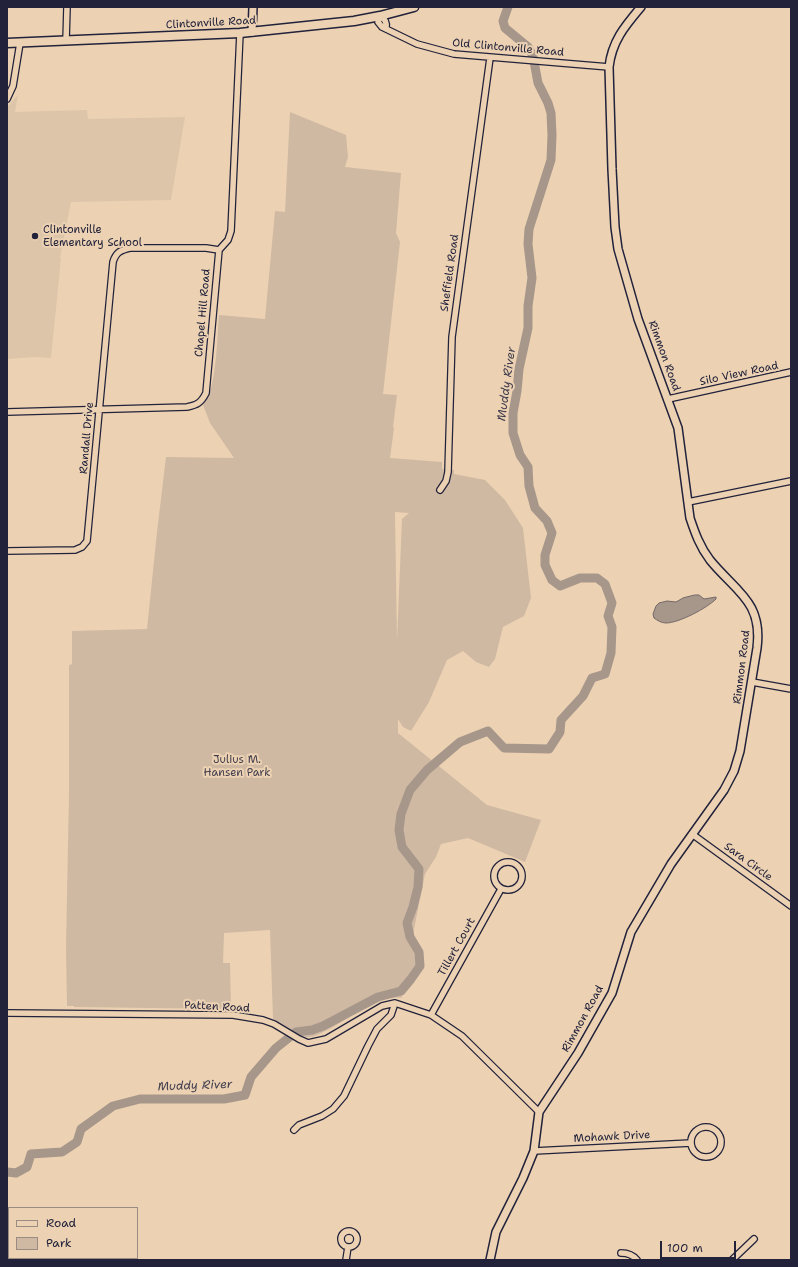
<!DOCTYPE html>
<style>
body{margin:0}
#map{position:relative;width:798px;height:1267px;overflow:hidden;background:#ecd2b3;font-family:"Shantell Sans",sans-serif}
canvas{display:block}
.frame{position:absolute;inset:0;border:8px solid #22223b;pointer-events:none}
.legend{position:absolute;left:8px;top:1207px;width:130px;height:52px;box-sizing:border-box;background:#ecd2b3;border:1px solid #9b8c83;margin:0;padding:5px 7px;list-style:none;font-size:12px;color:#22223b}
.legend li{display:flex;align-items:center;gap:8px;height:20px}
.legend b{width:20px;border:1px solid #9b8c83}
.scale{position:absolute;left:660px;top:1241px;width:76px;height:18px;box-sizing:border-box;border:2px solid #22223b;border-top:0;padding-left:5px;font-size:12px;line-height:14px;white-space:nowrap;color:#22223b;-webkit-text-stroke:3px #ecd2b3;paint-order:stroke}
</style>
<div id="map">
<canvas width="798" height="1267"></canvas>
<div class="frame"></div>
<ul class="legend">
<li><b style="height:5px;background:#ecd2b3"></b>Road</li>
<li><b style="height:11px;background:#cfb9a2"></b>Park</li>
</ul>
<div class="scale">100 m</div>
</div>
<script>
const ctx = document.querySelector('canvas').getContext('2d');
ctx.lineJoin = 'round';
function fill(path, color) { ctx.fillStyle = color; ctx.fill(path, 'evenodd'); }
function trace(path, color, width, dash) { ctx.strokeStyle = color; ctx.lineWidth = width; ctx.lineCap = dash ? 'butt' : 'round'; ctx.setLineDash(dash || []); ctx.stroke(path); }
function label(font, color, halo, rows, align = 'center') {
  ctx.font = font + ' "Shantell Sans",sans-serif'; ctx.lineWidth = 4; ctx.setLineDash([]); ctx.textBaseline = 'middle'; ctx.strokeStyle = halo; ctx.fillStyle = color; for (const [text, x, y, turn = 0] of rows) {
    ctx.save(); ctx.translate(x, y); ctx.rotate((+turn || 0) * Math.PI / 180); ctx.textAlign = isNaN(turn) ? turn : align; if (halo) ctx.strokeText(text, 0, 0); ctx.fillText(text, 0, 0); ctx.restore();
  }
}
fill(new Path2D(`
 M18,95L15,112L87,110L88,119L185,117L171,200L71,202L60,258H61L51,358L35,357L7,359V107Z`), '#ddc5aa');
fill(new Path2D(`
 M290,112L346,135L348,157L345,167L401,173L396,233L400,242L383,394L397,395L393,427L394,428L390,458L442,462V469L454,470V474L485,480L505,500L523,528L531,598L524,616L503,627L495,659L489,667L476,662L463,651L447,660L429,702L411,731L403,727L398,719V733L487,805L541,820L525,862L468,838L441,844L436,857L425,874L414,929L413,940L421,961L401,998C373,994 348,1022 323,1032C318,1035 311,1038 305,1037C296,1036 282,1023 273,1019L270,930L224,933L223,963H230L231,1009L74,1007V1006H67L66,947L69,794V665L72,664V631L147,629L157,532L166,457L234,458L210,423L203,405C217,389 217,337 219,315L265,319L275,211L285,212ZM395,512L409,513L402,519L397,641Z`), '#cfb9a2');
const water = new Path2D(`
 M695,595H699L704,599L716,597V599C707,608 679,623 666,623C661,623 657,620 654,618L653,614L656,606L659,603L667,601L676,602L683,598Z`);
fill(water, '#a7968a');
trace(water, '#72686a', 1);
trace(new Path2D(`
 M7,1172L16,1173L27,1167L31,1154L62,1152L77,1142L81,1129L113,1106L140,1099H224L245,1095L251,1077L276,1048L296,1032L312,1030L323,1026L378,997L401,991L411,979L420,966L419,952L410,937L407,923L413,907L418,887L419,869L402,847L399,830L401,814L410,790L427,770L460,742L488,731L504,748L549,749L560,732L561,720L583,696L592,678L605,674L611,653L612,627L608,616L612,603L605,584L597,578H580L560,586L552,580L545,565V555L552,533L547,521L535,508L529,486L528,467L520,455L513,433V413L517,391L519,369L528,328V306L532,278L528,244L529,229L551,160L552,135L551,113L548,103L538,83L533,56L528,47L505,28L503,21L508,7`), '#a7968a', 9);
const minor = new Path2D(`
 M386,28C387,23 385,18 380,17L378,22L382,27L417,44L454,54L609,67
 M66,41L67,7
 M7,99L13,86L20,43
 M668,399L791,372
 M7,412L187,407C197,405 201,403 206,393L219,250L228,240L231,231L240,33
 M440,490L446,481L448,472L452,337L490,58
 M688,502L791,481
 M7,551L75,550L82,547L87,541L113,262C116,252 121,250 130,248H206L219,250
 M752,682L791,689
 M692,834L791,906
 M494 876a14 14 0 1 1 28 0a14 14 0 1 1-28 0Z
 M7,1013L233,1015L263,1020L274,1024L299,1039L308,1043L326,1039L382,1006L395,1003L431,1015L462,1036L539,1112
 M431,1015L501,889
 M691 1142a15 15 0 1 1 30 0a15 15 0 1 1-30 0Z
 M294,1130L299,1125L322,1116L333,1109L344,1096L368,1046L377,1029L391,1015L395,1003
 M534,1151L691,1143
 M341 1239a8 8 0 1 1 16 0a8 8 0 1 1-16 0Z
 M621,1253C627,1253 633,1255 637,1260
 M346,1260L348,1247
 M732,1260L754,1239`);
const tertiary = new Path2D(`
 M252,32L253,7
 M490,1260L496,1232L523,1178L534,1151L539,1112L578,1053L612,993L631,932L671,864L724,790L734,771L740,751L757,648C763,601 735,591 710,560C700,547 695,533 690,518L678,428L638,319L618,249L615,227L612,169L609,67C612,41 625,26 641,7`);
const secondary = new Path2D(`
 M7,43L240,33L354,21L380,16L414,7`);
trace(minor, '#22223b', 8);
trace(tertiary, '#22223b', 10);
trace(secondary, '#22223b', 11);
trace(minor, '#ecd2b3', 5.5);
trace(tertiary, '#ecd2b3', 7);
trace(secondary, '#ecd2b3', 8);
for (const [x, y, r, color] of [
 [35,236,4,"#22223b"]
]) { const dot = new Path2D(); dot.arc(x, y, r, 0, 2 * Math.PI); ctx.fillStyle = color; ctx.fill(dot); trace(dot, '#ecd2b3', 1.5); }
label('11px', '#22223b', '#ecd2b3', [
 ["Clintonville Road",211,23,-3],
 ["Old Clintonville Road",508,48,5],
 ["Sheffield Road",450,273,-82],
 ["Chapel Hill Road",203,313,-85],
 ["Rimmon Road",664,356,70],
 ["Silo View Road",739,374,-12],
 ["Randall Drive",87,438,-85],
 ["Rimmon Road",742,667,-83],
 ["Sara Circle",748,862,36],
 ["Tillert Court",457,947,-61],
 ["Patten Road",217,1007,3],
 ["Rimmon Road",583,1019,-61],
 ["Mohawk Drive",612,1137,-3]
]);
label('11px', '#22223b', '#ecd2b3', [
 ["Clintonville",43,230],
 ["Elementary School",43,243]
], 'left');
label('11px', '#454050', '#ecd2b3', [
 ["Julius M.",237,760],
 ["Hansen Park",237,773]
]);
label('italic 12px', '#433f4f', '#ecd2b3', [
 ["Muddy River",507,384,-82],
 ["Muddy River",195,1086,-2]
]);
</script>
